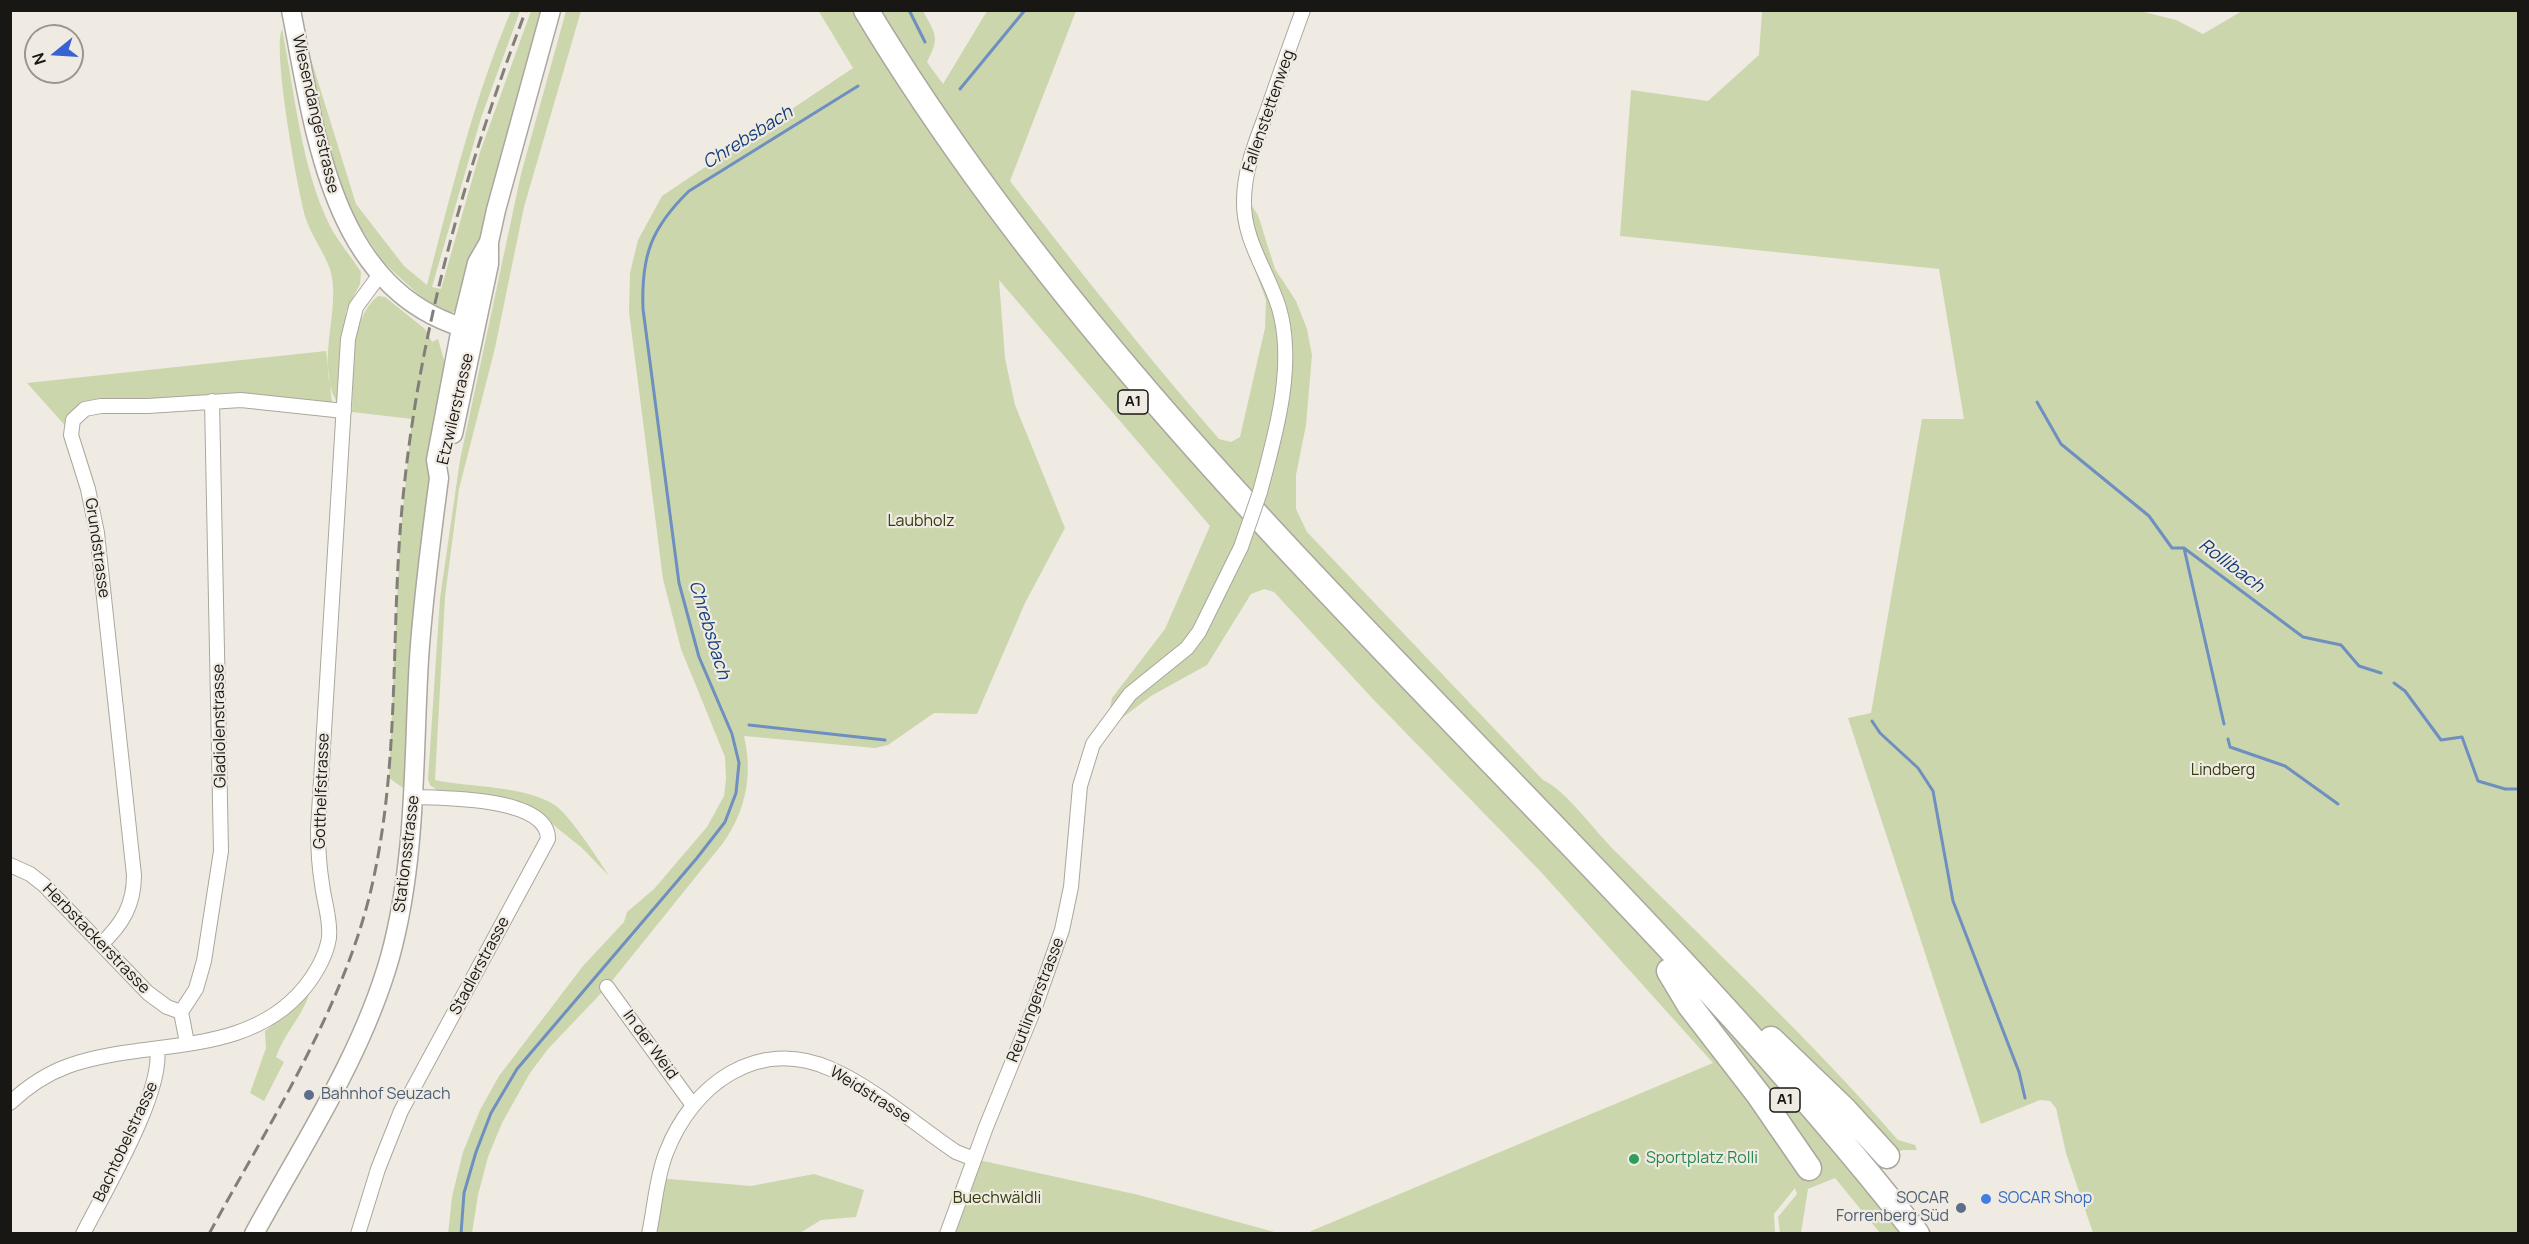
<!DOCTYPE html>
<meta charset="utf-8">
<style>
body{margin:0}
#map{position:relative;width:2529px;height:1244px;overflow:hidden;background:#f0ebe2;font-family:Manrope,sans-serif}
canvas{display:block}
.frame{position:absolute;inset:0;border:12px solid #191714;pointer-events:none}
.north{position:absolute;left:24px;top:24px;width:60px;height:60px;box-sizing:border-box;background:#f0ebe2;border:2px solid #9a9690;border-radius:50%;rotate:252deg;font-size:16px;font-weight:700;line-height:24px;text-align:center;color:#191714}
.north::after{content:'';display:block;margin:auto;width:21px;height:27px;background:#3861d2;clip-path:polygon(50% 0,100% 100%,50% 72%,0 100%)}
</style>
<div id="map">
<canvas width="2529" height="1244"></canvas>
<div class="frame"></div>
<div class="north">N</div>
</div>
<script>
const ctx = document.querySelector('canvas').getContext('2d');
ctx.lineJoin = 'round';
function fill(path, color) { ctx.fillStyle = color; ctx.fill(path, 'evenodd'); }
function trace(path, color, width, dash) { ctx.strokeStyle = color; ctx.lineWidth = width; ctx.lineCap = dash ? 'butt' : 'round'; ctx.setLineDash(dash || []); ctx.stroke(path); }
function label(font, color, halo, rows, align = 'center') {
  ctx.font = font + ' Manrope,sans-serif'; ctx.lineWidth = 4.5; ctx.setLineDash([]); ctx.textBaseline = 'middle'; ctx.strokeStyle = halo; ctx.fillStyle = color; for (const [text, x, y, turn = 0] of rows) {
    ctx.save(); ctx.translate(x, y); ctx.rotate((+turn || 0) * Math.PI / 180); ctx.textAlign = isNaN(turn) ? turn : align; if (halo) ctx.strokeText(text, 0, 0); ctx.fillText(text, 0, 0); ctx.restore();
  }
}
fill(new Path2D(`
 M818,10L923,11C936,35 940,37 927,62L943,84L987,11H1076L1010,181C1078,269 1146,355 1219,439L1231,442L1240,437L1265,328L1266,300L1240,229L1237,201L1239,187L1258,215L1275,269L1296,301L1307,329L1312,355L1306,425L1296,475V509L1307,532L1543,780C1566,790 1597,834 1617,853C1712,948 1810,1039 1898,1140L1915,1145L1917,1150H1903L1874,1162L1932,1233H1880L1835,1178L1808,1189L1801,1233H1780L1778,1217L1797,1194L1795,1188L1774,1214L1775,1233H1310L1311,1231L1713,1063L1541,872L1372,698L1274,592L1264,589L1251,594L1207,665L1151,696L1122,718L1107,723L1112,698L1165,629L1210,526L999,280L1005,358L1015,405L1065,528L1025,603L977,714L934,713L888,745L875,748L744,736C753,775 746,810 723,843L607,987L548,1049L530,1073L502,1123L488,1157L478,1195L472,1233L448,1234L452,1197L463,1152L480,1110L499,1076L583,966L624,922L627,912L654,889L707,827L724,796L726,779L725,757L681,649L663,579L629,312L630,273L638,240L662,196L853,68Z
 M511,11H520L481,118L432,287L441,289L480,152L531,11H544L462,305L452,313L439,310L422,298L383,262L339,196L303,44L311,59L356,204L404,266L427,285C451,193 474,98 511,11Z
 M566,11H581L524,207L495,348L459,489L445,597L435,780C471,788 526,785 556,806C570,816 599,860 609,876L582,848L536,811L441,793L430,785L428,779L440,598L460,460L521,174Z
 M1762,11H2140L2176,20L2203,34L2242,11H2518V1233H2093L2066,1153L2056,1108L2050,1101L2040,1100L1981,1124L1848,718L1871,713L1922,419H1964L1939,269L1620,236L1631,90L1708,101L1759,55Z
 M282,29C295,94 301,167 330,226C339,243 351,256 361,272L360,284L346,311L340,396L336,401C315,360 342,308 330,269C324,252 312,237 306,219C298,193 272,49 282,29Z
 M378,296L385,297L425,329L432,342L438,339L444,360L451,366L406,790L389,778L400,538L412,419L352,412C354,376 347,321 378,296Z
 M326,351L333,410L270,401L95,406L70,431L27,383Z
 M309,995C301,1018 284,1034 276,1057L284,1062L264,1101L250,1093L266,1048L265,1031Z
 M974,1159L1139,1195L1278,1233L947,1234Z
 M814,1174L864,1190L856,1217L821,1220L800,1233L649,1234L658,1178L751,1186Z`), '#cbd6ad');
trace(new Path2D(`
 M909,10L925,42
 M960,89L1025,10
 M2037,402L2061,444L2149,516L2172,548H2184L2303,637L2341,645L2359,666L2381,673
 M2184,548L2224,724
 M2394,683L2405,691L2441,740L2462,737L2478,781L2505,789H2518
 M1872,721L1880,733L1918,768L1933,791L1953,901L2019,1072L2025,1098
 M749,725L885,740
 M2228,739L2230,747L2285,766L2338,804
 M461,1234L464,1193L476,1152L491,1113L517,1069L697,858L725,822L736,793L739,763L732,734L699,657L679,583L643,309C641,256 651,228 689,191L858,86`), '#6e8fbf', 3);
const street = new Path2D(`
 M1260,492C1275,436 1296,366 1279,308C1268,272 1243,240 1244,201C1244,169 1257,139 1268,109C1279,76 1291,43 1303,10
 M10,865L30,874L44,885L148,993L167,1007L181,1012
 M101,944C123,924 134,904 134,875L97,533L88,489L71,435L73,420L85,409L101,406H148L241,400L344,411
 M607,987L692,1104
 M187,1043L181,1012L196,989L204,961L221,851L212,401
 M10,1103C27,1087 46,1074 68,1066C146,1038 247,1059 305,987C316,973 326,956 329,938C331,920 324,902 322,884C319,866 318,848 318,829L348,339L356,307L381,273
 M83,1234C104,1192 164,1092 157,1049
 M358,1234L378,1169L401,1111L548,839C548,797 444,798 414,797
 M649,1234C655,1206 656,1179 666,1153C692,1085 757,1036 831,1069C874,1088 916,1125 956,1152L974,1159
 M947,1234L986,1127L1036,1004L1062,930L1071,887L1080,786L1093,744L1130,694L1187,648L1199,632L1241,547`);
const secondary = new Path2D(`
 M291,10C315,130 330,294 472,330
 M453,434L489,264V242L496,210L551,10
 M254,1234C303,1144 362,1056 390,957C417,858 413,759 419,659C423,598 431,538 439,478L436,460L461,328L477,263L489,242`);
const highway = new Path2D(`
 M866,10C1146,475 1584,810 1917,1234
 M1669,971L1690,1006L1758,1094L1809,1168
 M1771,1039L1845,1110L1887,1156`);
trace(street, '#aba69e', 16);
trace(secondary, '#aba69e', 21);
trace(highway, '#aba69e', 27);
trace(street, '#fff', 14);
trace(secondary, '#fff', 18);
trace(highway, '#fff', 24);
trace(new Path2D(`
 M209,1234C268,1125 338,1018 369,898C401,770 390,638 402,508C418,333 464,174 526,10`), '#827f79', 3, [12, 6]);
const streetBridge = new Path2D(`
 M1241,547L1260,492`);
trace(streetBridge, '#aba69e', 16, []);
trace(streetBridge, '#fff', 14);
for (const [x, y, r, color] of [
 [309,1095,6,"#5c6f8a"],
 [1634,1159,6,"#2e9e5b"],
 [1986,1199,6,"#3f7fe0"],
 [1961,1208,6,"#5c6f8a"]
]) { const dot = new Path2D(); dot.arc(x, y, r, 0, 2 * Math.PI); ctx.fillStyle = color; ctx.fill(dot); trace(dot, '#f0ebe2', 2); }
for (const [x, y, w] of [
 [1133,402,30],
 [1785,1100,30]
]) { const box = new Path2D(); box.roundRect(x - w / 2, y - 12, w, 24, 4.5); ctx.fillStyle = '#f0ebe2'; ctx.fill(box); trace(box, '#191714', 1.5); }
label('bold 15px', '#191714', null, [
 ["A1",1133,402],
 ["A1",1785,1100]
]);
label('16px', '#191714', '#f0ebe2', [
 ["Fallenstettenweg",1269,111,-71],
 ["Wiesendangerstrasse",315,114,77],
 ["Etzwilerstrasse",456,409,-77],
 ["Grundstrasse",97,548,82],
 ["Gladiolenstrasse",220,726,-91],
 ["Gotthelfstrasse",322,791,-88],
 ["Stationsstrasse",407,854,-83],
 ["Herbstackerstrasse",96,939,46],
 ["Stadlerstrasse",480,966,-62],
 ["Reutlingerstrasse",1036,1000,-69],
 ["In der Weid",650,1045,54],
 ["Weidstrasse",870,1095,32],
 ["Bachtobelstrasse",126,1142,-65]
]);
label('16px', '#333b0d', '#f0ebe2', [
 ["Laubholz",921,522],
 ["Lindberg",2223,771],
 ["Buechwäldli",997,1199]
]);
label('16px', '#4e5e75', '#f0ebe2', [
 ["Bahnhof Seuzach",321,1095],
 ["SOCAR",1949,1199,"right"],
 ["Forrenberg Süd",1949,1217,"right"]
], 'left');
label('16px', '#27864d', '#f0ebe2', [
 ["Sportplatz Rolli",1646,1159]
], 'left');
label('16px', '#366cbe', '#f0ebe2', [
 ["SOCAR Shop",1998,1199]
], 'left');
label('italic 18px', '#133e7a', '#f0ebe2', [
 ["Chrebsbach",748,138,-32],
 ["Rollibach",2231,566,37],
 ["Chrebsbach",709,630,73]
]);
</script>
